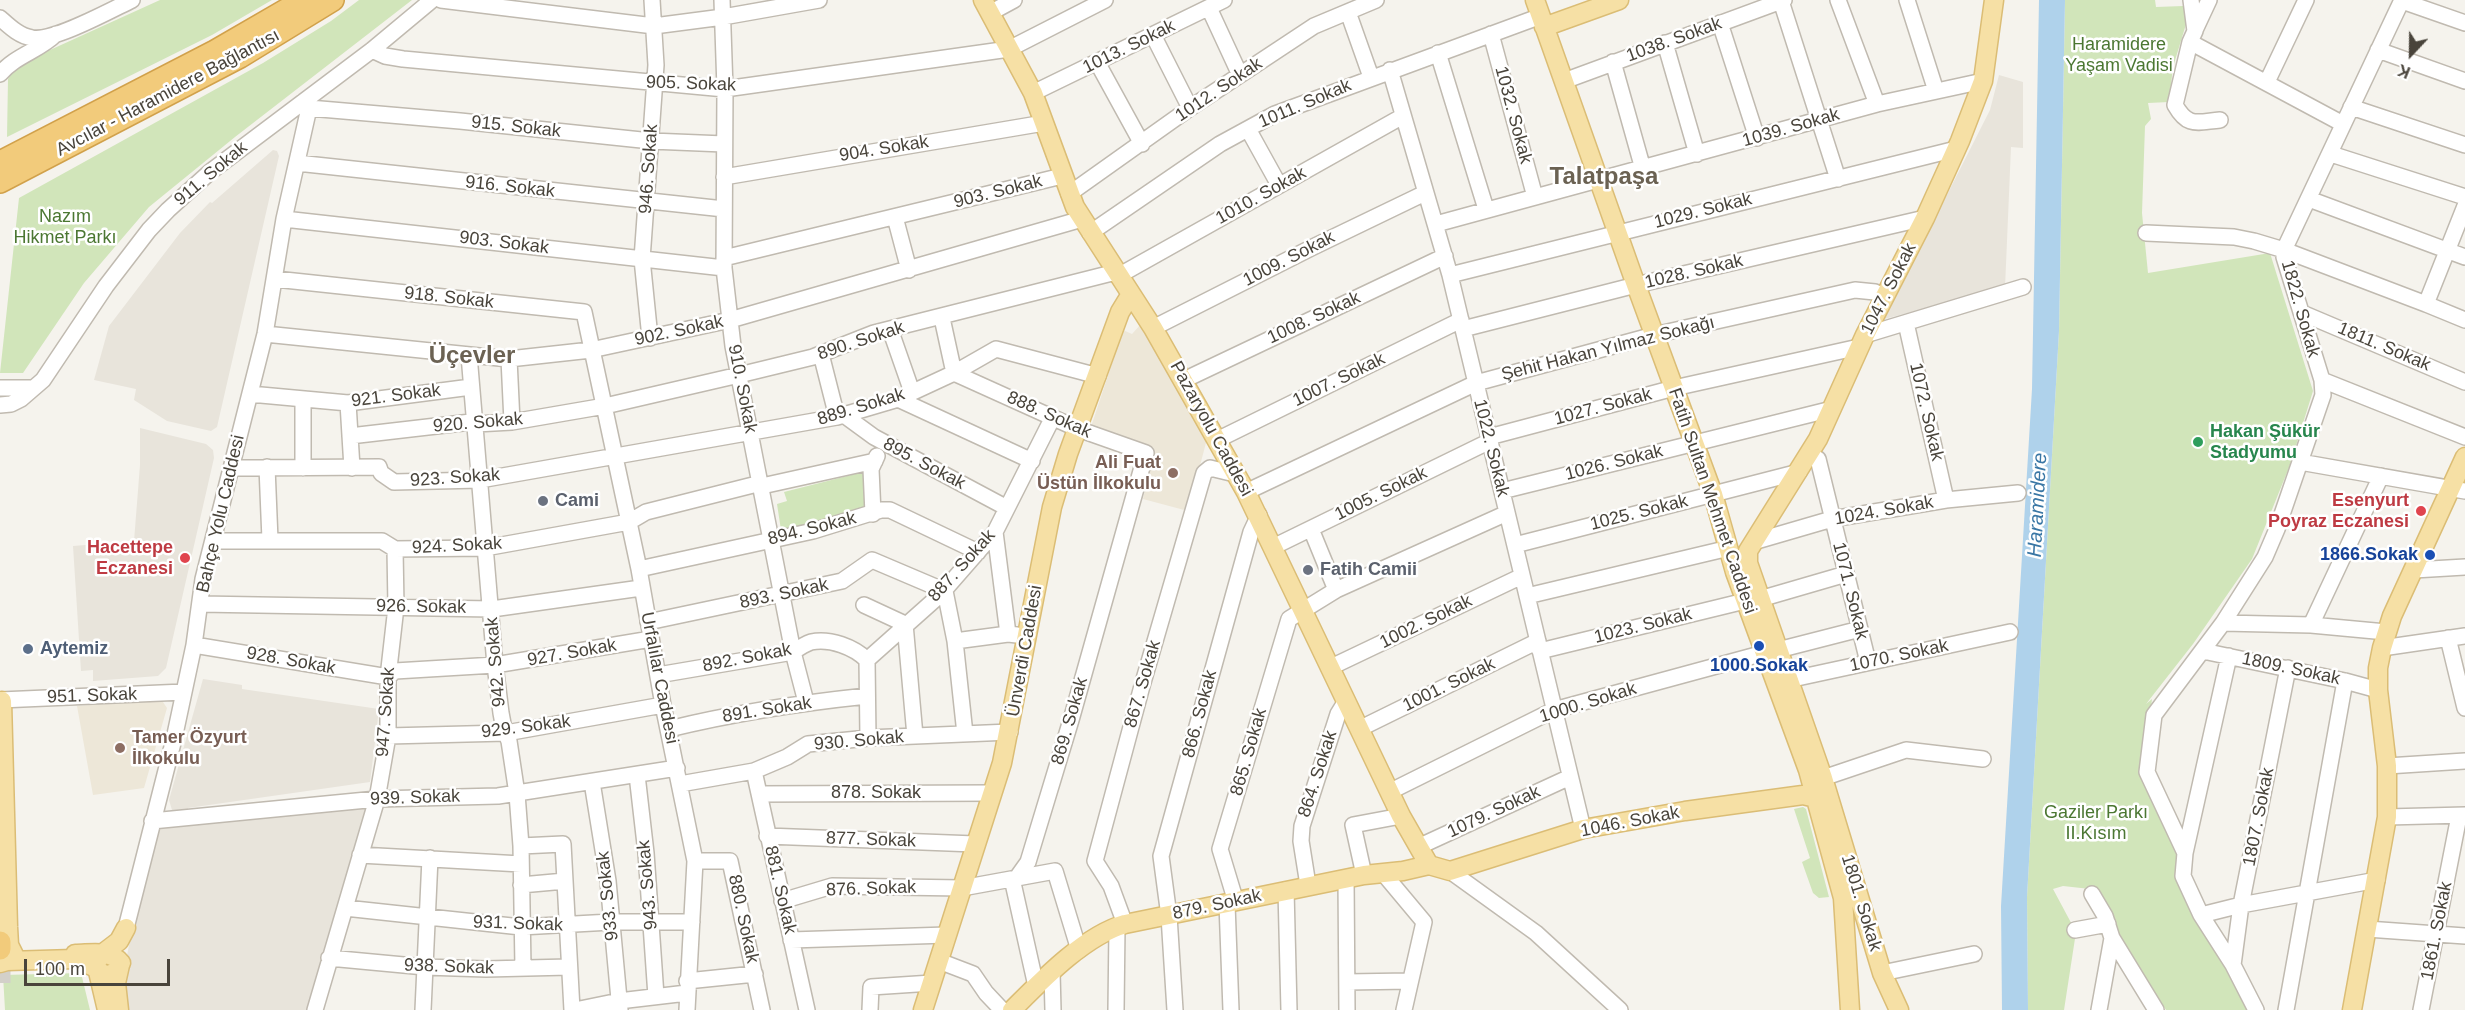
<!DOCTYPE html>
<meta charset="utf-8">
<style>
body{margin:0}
#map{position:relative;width:2465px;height:1010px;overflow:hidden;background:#f5f3ed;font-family:Arial,sans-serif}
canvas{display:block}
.north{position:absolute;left:2381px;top:24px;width:60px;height:60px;-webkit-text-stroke:4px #fff;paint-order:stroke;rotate:202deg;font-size:16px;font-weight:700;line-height:24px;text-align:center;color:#49443b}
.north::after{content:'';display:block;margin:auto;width:21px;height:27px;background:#49443b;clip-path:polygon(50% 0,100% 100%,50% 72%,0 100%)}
.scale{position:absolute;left:24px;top:959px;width:146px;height:27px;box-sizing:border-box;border:3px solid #49443b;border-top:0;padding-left:8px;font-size:18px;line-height:21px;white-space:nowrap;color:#49443b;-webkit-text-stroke:4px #fff;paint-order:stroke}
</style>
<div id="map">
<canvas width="2465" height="1010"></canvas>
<div class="north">K</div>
<div class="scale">100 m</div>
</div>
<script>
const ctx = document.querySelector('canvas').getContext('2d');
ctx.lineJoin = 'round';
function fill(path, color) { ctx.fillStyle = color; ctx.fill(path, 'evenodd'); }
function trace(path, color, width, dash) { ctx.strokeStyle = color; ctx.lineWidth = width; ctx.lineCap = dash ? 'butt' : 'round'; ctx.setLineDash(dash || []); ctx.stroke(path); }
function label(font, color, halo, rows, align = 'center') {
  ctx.font = font + ' Arial,sans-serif'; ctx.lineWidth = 5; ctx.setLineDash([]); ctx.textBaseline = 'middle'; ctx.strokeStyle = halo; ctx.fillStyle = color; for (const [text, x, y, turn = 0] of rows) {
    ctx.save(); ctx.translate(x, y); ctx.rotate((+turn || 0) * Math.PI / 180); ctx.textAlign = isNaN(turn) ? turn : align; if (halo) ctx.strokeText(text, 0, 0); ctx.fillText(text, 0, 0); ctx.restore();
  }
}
fill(new Path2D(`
 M1999,75L2023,82V148L2011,147L2005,288L1884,319L1990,110Z
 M273,150L277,151L279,156L217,427L211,431L167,421L134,400L136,389L94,380L109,326L180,233L210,202L212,203Z
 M140,428L206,444L213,450L214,458L166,668L158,676L93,681V670L81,671L73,546L134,541L140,465Z
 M203,679L242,685V689L379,709L370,782L188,808V813H175L172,810L169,800Z
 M377,799L315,1010H127L121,988L152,821Z`), '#e8e4db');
fill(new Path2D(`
 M1141,324L1207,439L1188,511L1143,499L1154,448L1090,430L1123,330L1132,334Z
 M161,699L167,708L144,788L93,795L77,706Z`), '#ede7d8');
fill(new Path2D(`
 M160,0H272L212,35L7,137L8,79L17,65Z
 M359,0H412L235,137L149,207L84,283L23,373H0L19,198L263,63L331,21Z
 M2065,0H2155L2156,7L2183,6L2187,21L2173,67L2169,102L2148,103L2151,119L2145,126L2142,213L2148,273L2270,253L2313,391L2290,465L2252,559L2193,644L2146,704L2152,699L2143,775L2255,1010H2166L2122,945L2099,890L2063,886L2053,889L2076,932L2064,1010H2028L2027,897L2059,331Z
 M863,472L867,513L781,530L777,504L787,501L784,492Z
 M1803,807L1806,809L1829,897L1819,898L1813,893L1802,862L1810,858L1794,809Z
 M81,973L90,1010H5L3,975Z`), '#d1e5ba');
fill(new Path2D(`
 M2039,0H2065L2059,331L2027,897L2028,1010H2002L2001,906L2032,389Z`), '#afd2eb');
trace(new Path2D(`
 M0,983V949`), '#d3d0c9', 21, [21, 10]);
const minor = new Path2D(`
 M441,0L654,26L723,17L819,0
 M722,0L725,89L724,268L733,346L793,652L806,702
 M1838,0L1877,104
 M1907,0L1936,91
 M2191,0L2195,31L2190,42L2175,105C2188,128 2197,122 2220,120
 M1781,1L1838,179
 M2402,1L2465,23
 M1209,8L1240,75
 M1348,12L1371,77
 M990,13L1014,0
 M0,18C9,26 19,36 32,38C53,42 111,10 132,0
 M1720,23L1757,138
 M2195,30L2209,0
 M1491,34L1535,197
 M1153,35L1190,108
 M2190,42L2343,124
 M1665,43L1697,154
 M372,50L385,56L403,59L725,89L1009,49L1105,0
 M2378,50L2465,81
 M1438,53L1486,209
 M1097,62L1142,144
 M1613,62L1643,169
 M1390,70L1450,275L1583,829
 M0,74C16,55 39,51 56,34
 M1564,81L1784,0
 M2267,82L2306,0
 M1033,93L1224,0
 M2351,107L2465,145
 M309,108L460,121L651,141L724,144
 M1248,129L1279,185
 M2331,154L2465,197
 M297,163L724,209
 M724,177L1044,123
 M1069,194L1190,108L1314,26L1376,0
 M2309,199L2465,257
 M895,217L909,270
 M284,219L724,268
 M1436,224L1877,104L1983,81
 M1090,233L1220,144L1275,114L1541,16
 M2146,233L2234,237L2254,241L2284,250L2426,304L2465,206
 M724,258L1062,176
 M1450,275L1956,149
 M1118,276L1403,116
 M275,279L584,312L639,569L663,705L695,861L687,1010
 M2426,304L2465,320
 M2302,313L2465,382
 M942,318L954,373L1078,429L1146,453L1071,720L1028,862L1013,883L1036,986
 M1906,323L1946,500
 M1153,328L1311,248L1425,193
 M890,329L912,392
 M1463,329L1636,285L1925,218
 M265,334L509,359L591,350L730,320L1082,219
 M1865,335L2023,287
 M650,338L642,259L656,65L652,0
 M821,354L837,417
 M469,355L495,665L501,713L504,729L509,741L517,794L521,846L523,968
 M509,359L512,422
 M1184,380L1445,256
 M2322,380L2465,437
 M0,388H32
 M250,394L348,403L471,387
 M303,399V468
 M898,399L1032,461
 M348,403L352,468
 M0,405L11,404L21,399L43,380L106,286L149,230L168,210L210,172L372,50L432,0
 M846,414L848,418L874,437L1007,508
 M350,436L471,422L476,424L512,422L605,406L739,375L813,357L874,333L1116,272
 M1489,437L1674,388L1859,347
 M1217,440L1461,320
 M1809,455L1818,459L1868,662
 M2300,462L2465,491
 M267,467L270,540
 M232,468L379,467L381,473L394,482L480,480L837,417L898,399L954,373L996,349L1098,376
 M762,486L875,461
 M1502,491L1832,409
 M1246,492L1476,383L1654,335L1855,290L1875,292L1884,296
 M873,514L871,469L877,456
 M1311,529L1336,590
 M995,532L1008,634
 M213,541H382L395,549L485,548L629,522L646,512L761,483
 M1753,542L1832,519L1946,500L2018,493
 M1515,545L1799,472
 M1273,547L1490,441
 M639,569L813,531L881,510H890L978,552
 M2414,570L2465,567
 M1527,596L1729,548
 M1760,599L1846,574
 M200,604L492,609L641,588
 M864,605L905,624L915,736
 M648,622L842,581L872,560L945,591L955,641L965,734
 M2223,623L2311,625L2386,632
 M2311,625L2381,476
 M2448,638L2465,708
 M955,641L1008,634L1017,635
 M194,645L388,677L395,671L495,665L651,639
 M2382,648L2465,636
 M1778,650L1860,629
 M1540,651L1745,601
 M2203,651L2345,681L2378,690
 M1329,668L1522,576
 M658,675L793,652C799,648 805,644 811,642C830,638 854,647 867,660
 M1788,680L2010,632
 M0,700L184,692
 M669,729C734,713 800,703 867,696
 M1359,729L1538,641
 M388,736L506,733L663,705
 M868,738L867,660L940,595L995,532L1053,417
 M2387,766L2465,761
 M754,771L807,1010
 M637,775L646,853L656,996
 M1823,778L1906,750L1983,759
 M592,782L608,881L620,1010
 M680,784L754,771L787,757L808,744L868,738L1010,732
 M1389,792L1554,710L1764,653
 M759,794L993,793
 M2387,817L2465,815
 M152,821L377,799L498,796L677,768
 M767,836L975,844
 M521,846L563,844L572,1010
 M1418,847L1570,777
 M2185,853L2147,772L2154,715L2223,623L2265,557L2277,529L2323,395L2322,380L2284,257V250L2402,0
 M360,855L521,864
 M695,861H730L762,1010
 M1450,871L1536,933L1620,1010
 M1383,873L1424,922L1404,1010
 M1364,875L1353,825L1401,816
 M1346,878L1347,1010
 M521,885L565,881
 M1308,885L1301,841L1302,826L1338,714L1346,701
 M1286,890L1289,1010
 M2092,894L2105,916L2112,938L2156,1010
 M782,901L832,886L962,888L1055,871L1079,950
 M1236,902L1220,849L1289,619L1336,590L1507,513
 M1227,904L1231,1010
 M345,908L521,927L611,922H692
 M2201,915L2183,876L2185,853L2229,656
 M1125,924L1111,886L1095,861L1142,686L1204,473L1210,468L1235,474
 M126,928L174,739L194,645L203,579L265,334L284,219L309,108L304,101
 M2367,929L2465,936
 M2075,930L2108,924
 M791,940L947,935
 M329,958L425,967L486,969L569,967
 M939,961L973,974L986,993L1002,1010
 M2233,965L2241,905L2288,668
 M1052,972L1053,1010
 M1882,973L1974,954
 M687,981L755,974
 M1347,982L1410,981
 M315,1010L377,799L388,736V677L396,607L395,549
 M423,1010L430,858
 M575,1010L619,1001L687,993
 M870,1010L871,987L932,983
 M1116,1010L1117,927
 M1175,1010L1169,916L1161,856L1251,532L1259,515
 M2099,1010L2112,938
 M2256,1010L2233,965L2201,915L2241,905L2377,880
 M2286,1010L2345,681
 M2421,1010L2459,816`);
const major = new Path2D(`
 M983,0L1033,93L1075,207L1153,328L1246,492L1401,816L1429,865
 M1535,0L1636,285L1713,494L1735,572L1808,770L1843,898L1850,1010
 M1544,27L1619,0
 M2,701L8,927L9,945L14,955
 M75,954C91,954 110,949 121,963
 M0,963L7,961L74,959L92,966L106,976L118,971
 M107,1010L96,963L102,954L119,941L126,928
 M119,1010L116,983L120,965
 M923,1010L1002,763L1052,507L1068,454L1120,312L1131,294
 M1012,1010C1042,980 1084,936 1125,924L1364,875L1403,871L1429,865L1450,871L1583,829L1685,811L1803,795L1824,800
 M1899,1010L1882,973L1823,778L1748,563V551L1818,439L1865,335L1925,218L1960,141L1983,81L1994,0
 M2352,1010L2387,817V766L2378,690V668L2382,648L2392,616L2465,457`);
const highway = new Path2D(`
 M0,162L215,51L303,0
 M0,182L240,57L333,0
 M0,942V949`);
trace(minor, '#c0bab0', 18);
trace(major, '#dbbd75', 21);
trace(highway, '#d1a14b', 24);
trace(minor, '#fff', 15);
trace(major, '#f6e0a5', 18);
trace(highway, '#f2cb7b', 21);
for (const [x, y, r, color] of [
 [2198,442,6,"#2e9e5b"],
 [1173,473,6,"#8d6e63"],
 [543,501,6,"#6b7280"],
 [2421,511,6,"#e0444e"],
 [2430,555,6,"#1a4fb4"],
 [185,558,6,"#e0444e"],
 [1308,570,6,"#6b7280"],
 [1759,646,6,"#1a4fb4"],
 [28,649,6,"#5c6f8a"],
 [120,748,6,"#8d6e63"]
]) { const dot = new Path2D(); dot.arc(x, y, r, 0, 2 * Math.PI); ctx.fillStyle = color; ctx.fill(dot); trace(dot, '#fff', 2); }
label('18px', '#49443b', '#fff', [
 ["1038. Sokak",1674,40,-20],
 ["1013. Sokak",1129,47,-26],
 ["905. Sokak",691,84,2],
 ["1012. Sokak",1219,90,-34],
 ["Avcılar - Haramidere Bağlantısı",168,93,-28],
 ["1011. Sokak",1305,104,-23],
 ["1032. Sokak",1513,115,75],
 ["915. Sokak",516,127,6],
 ["1039. Sokak",1791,128,-16],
 ["904. Sokak",884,149,-9],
 ["946. Sokak",649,169,-86],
 ["911. Sokak",211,174,-40],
 ["916. Sokak",510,187,6],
 ["903. Sokak",998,192,-14],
 ["1010. Sokak",1261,196,-29],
 ["1029. Sokak",1703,211,-14],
 ["903. Sokak",504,243,7],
 ["1009. Sokak",1289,259,-27],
 ["1028. Sokak",1694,272,-13],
 ["1047. Sokak",1889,289,-63],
 ["918. Sokak",449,298,6],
 ["1822. Sokak",2300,309,74],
 ["1008. Sokak",1314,318,-25],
 ["902. Sokak",679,331,-12],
 ["890. Sokak",861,341,-18],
 ["1811. Sokak",2384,347,23],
 ["Şehit Hakan Yılmaz Sokağı",1608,349,-14],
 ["1007. Sokak",1339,380,-26],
 ["910. Sokak",742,389,79],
 ["921. Sokak",396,396,-7],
 ["889. Sokak",861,407,-17],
 ["1027. Sokak",1603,407,-15],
 ["1072. Sokak",1926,412,77],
 ["888. Sokak",1049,415,24],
 ["920. Sokak",478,423,-5],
 ["Pazaryolu Caddesi",1211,429,61],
 ["1022. Sokak",1491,448,76],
 ["1026. Sokak",1614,463,-14],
 ["895. Sokak",924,464,28],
 ["923. Sokak",455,478,-4],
 ["1005. Sokak",1381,494,-26],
 ["Fatih Sultan Mehmet Caddesi",1712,501,71],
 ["1024. Sokak",1884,511,-10],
 ["1025. Sokak",1639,513,-14],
 ["Bahçe Yolu Caddesi",221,514,-77],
 ["894. Sokak",812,529,-14],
 ["924. Sokak",457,546,-3],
 ["887. Sokak",962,566,-48],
 ["1071. Sokak",1850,591,76],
 ["893. Sokak",784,594,-12],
 ["926. Sokak",421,607,1],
 ["1002. Sokak",1426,622,-26],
 ["1023. Sokak",1643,626,-14],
 ["Ünverdi Caddesi",1025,651,-80],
 ["927. Sokak",572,653,-10],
 ["1070. Sokak",1899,656,-12],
 ["892. Sokak",747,658,-11],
 ["928. Sokak",291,661,10],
 ["942. Sokak",496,662,-95],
 ["1809. Sokak",2291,669,12],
 ["Urfalılar Caddesi",659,678,79],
 ["867. Sokak",1143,684,-74],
 ["1001. Sokak",1449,685,-26],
 ["951. Sokak",92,696,-2],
 ["1000. Sokak",1588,703,-17],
 ["891. Sokak",767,710,-9],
 ["947. Sokak",386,712,-86],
 ["866. Sokak",1200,714,-75],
 ["869. Sokak",1070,721,-74],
 ["929. Sokak",526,727,-7],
 ["930. Sokak",859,741,-5],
 ["865. Sokak",1249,752,-74],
 ["864. Sokak",1318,774,-72],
 ["878. Sokak",876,793],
 ["939. Sokak",415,798,-2],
 ["1079. Sokak",1494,812,-25],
 ["1807. Sokak",2259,817,-79],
 ["1046. Sokak",1630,822,-11],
 ["877. Sokak",871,840,2],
 ["943. Sokak",648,885,-95],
 ["876. Sokak",871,889,-2],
 ["881. Sokak",780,890,77],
 ["933. Sokak",608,896,-96],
 ["1801. Sokak",1861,903,73],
 ["879. Sokak",1217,905,-12],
 ["880. Sokak",743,919,78],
 ["931. Sokak",518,924,2],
 ["1861. Sokak",2437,931,-79],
 ["938. Sokak",449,967,2]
]);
label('18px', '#4b7732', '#fff', [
 ["Haramidere",2119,45],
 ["Yaşam Vadisi",2119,66],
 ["Nazım",65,217],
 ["Hikmet Parkı",65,238],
 ["Gaziler Parkı",2096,813],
 ["II.Kısım",2096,834]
]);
label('bold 18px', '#27864d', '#fff', [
 ["Hakan Şükür",2210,432],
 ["Stadyumu",2210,453]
], 'left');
label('bold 18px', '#785e54', '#fff', [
 ["Ali Fuat",1161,463],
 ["Üstün İlkokulu",1161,484],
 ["Tamer Özyurt",132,738,"left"],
 ["İlkokulu",132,759,"left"]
], 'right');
label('bold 18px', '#5b616d', '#fff', [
 ["Cami",555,501],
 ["Fatih Camii",1320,570]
], 'left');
label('bold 18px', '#be3a42', '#fff', [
 ["Esenyurt",2409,501],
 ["Poyraz Eczanesi",2409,522],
 ["Hacettepe",173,548],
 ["Eczanesi",173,569]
], 'right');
label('bold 18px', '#164399', '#fff', [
 ["1866.Sokak",2418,555],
 ["1000.Sokak",1759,666,"center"]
], 'right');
label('bold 18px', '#4e5e75', '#fff', [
 ["Aytemiz",40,649]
], 'left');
label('italic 20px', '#3a77a5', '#fff', [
 ["Haramidere",2038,505,-87]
]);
label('bold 24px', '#6b6253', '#fff', [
 ["Talatpaşa",1604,177],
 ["Üçevler",472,356]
]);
</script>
